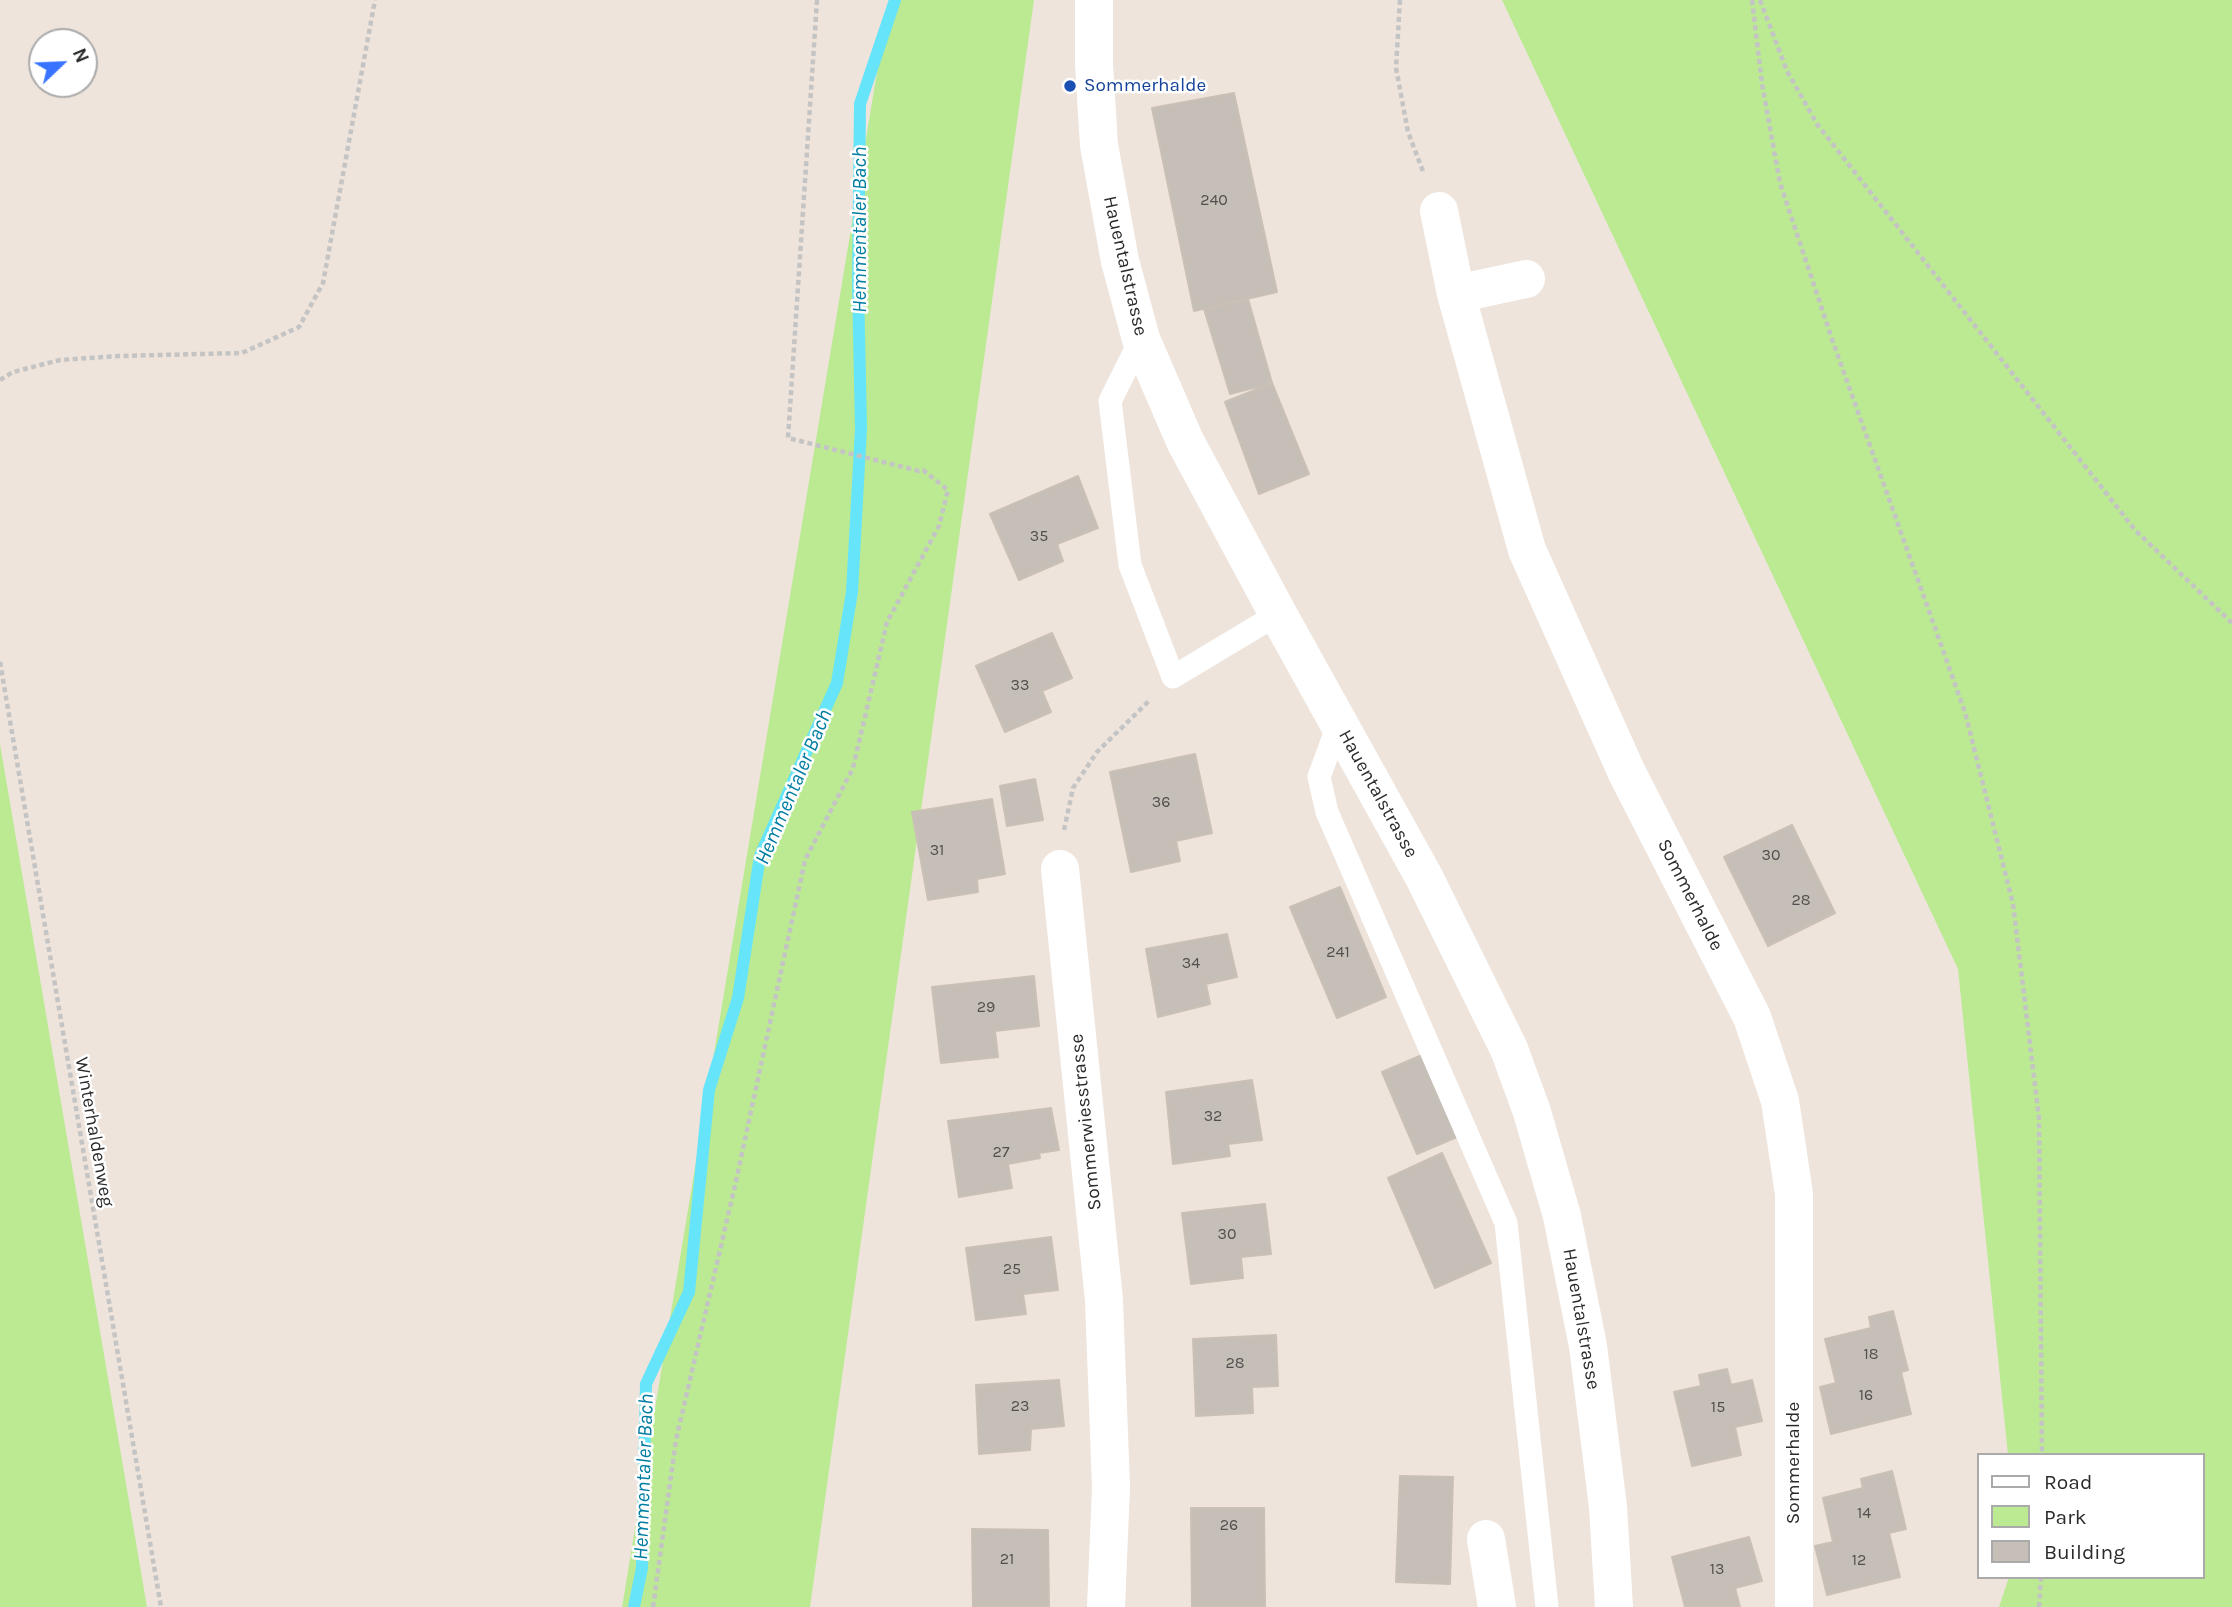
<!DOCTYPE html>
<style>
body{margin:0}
#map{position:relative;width:2232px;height:1607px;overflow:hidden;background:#eee4dc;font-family:Karla,sans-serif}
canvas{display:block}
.legend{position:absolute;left:1977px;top:1453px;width:228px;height:126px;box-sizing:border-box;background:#fff;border:2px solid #aaa;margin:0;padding:9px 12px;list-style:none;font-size:21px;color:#2b2b2b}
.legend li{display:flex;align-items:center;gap:14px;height:35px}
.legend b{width:35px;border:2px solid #aaa}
.north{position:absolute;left:28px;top:28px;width:70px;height:70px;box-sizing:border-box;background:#fff;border:2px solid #aaa;border-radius:50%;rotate:67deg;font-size:19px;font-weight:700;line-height:28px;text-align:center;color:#2b2b2b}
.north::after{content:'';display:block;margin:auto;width:24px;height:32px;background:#3874ff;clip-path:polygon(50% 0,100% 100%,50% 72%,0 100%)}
</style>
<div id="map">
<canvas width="2232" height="1607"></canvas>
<ul class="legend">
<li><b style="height:9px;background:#fff"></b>Road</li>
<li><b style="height:19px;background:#bbea93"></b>Park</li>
<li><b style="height:19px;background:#c6bfb7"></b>Building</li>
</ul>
<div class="north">N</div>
</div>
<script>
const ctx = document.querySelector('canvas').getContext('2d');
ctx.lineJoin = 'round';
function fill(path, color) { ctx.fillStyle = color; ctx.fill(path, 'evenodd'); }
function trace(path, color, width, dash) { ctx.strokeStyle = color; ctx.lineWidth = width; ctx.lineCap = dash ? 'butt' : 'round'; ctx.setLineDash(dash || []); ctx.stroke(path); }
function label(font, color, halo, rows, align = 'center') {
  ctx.font = font + ' Karla,sans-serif'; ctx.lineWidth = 5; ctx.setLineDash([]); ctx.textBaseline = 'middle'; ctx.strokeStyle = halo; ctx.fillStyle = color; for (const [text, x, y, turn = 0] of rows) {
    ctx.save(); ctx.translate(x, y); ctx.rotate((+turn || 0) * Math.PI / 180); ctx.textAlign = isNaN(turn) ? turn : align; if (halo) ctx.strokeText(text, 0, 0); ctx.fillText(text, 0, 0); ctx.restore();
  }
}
fill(new Path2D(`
 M889,0H1034L810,1607H622Z
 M1502,0H2232V1607H1999L2009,1577H2202V1455H2008L1958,969Z
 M0,744L147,1607H0Z`), '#bbea93');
trace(new Path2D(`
 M634,1607L642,1568L646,1384L689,1292L709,1090L738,998L760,856L837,683L852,592L861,428L858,284L860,104L895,0`), '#65e4fa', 12);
const building = new Path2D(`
 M1234,93L1277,292L1194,311L1152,108Z
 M1248,299L1272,383L1230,394L1204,309Z
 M1272,383L1309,474L1259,494L1225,402Z
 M1078,476L1098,528L1057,544L1063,561L1019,580L990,514Z
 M1052,633L1072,678L1042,691L1051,712L1005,732L976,666Z
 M1195,754L1212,833L1176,841L1180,861L1131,872L1110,772Z
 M1035,779L1043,820L1007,826L1000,786Z
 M992,799L1005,874L977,879L978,892L928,900L912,812Z
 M1792,825L1835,913L1768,946L1724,857Z
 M1340,887L1386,997L1337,1018L1290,907Z
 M1227,934L1237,977L1206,984L1210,1004L1158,1017L1146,949Z
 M1034,976L1039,1026L995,1031L998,1057L941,1063L932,987Z
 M1422,1055L1457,1137L1417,1154L1382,1072Z
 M1252,1080L1262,1140L1228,1144L1230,1156L1173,1164L1166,1092Z
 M1051,1108L1059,1150L1039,1153L1040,1158L1008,1164L1012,1188L959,1197L948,1121Z
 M1442,1153L1491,1263L1435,1288L1388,1178Z
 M1265,1204L1271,1254L1241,1257L1243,1278L1191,1284L1182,1213Z
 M1051,1237L1058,1290L1023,1294L1026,1314L976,1320L966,1248Z
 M1893,1311L1908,1370L1901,1372L1911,1414L1831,1434L1820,1387L1836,1383L1825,1339L1871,1328L1869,1317Z
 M1276,1335L1278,1386L1252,1387L1253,1413L1196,1416L1193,1339Z
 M1727,1369L1731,1385L1752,1380L1762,1421L1735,1427L1741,1455L1692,1466L1674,1392L1701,1386L1699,1375Z
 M1059,1380L1064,1426L1031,1429L1030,1450L979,1454L976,1385Z
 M1892,1471L1906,1529L1889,1533L1900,1577L1827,1595L1815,1546L1833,1542L1823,1498L1863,1488L1861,1479Z
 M1400,1476L1453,1477L1450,1584L1396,1582Z
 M1191,1508H1264L1265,1607H1192Z
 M972,1529L1048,1530L1049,1607H973Z
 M1749,1537L1762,1581L1735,1588L1740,1607H1685L1672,1557Z`);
fill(building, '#c6bfb7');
trace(building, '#cac0b5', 2);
trace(new Path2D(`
 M1400,0L1396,68L1408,132L1424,174
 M1752,0L1762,84L1780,183L1833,342L1965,712L2013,904L2039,1118L2042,1455
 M1760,0L1787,71L1817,124L2135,530L2232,623
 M0,380L13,372L60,360L119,356L242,353L299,327L323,283L375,0
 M0,662L161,1607
 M1064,830L1073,788L1097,752L1150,700
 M653,1607L676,1440L736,1181L805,860L853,768L887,622L939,526L948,490L923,470L919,471L788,438L817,0
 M2039,1607L2041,1577`), '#c4c4c4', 4.5, [5, 3.5]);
trace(new Path2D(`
 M1141,339L1110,401L1130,565L1173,677L1278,614
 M1338,725L1319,777L1327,812L1506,1223L1547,1607`), '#fff', 23);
trace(new Path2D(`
 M1439,211L1456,294L1527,550L1627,773L1752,1017L1780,1101L1794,1194V1607
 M1456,294L1526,279
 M1060,869L1104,1300L1111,1487L1106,1607
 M1486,1539L1497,1607`), '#fff', 38);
trace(new Path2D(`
 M1094,0V64L1099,145L1120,261L1141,339L1185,441L1278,614L1424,877L1509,1049L1532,1112L1562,1216L1588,1346L1608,1507L1614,1607`), '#fff', 38);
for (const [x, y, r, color] of [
 [1070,86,7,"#1a4fb4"]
]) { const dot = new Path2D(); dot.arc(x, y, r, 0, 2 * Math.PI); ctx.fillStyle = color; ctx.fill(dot); trace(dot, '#fff', 2.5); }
label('16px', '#52504e', null, [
 ["240",1214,200],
 ["35",1039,536],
 ["33",1020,685],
 ["36",1161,802],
 ["31",937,850],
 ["30",1771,855],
 ["28",1801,900],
 ["241",1338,952],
 ["34",1191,963],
 ["29",986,1007],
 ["32",1213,1116],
 ["27",1001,1152],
 ["30",1227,1234],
 ["25",1012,1269],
 ["18",1871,1354],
 ["28",1235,1363],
 ["16",1866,1395],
 ["23",1020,1406],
 ["15",1718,1407],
 ["14",1864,1513],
 ["26",1229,1525],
 ["21",1007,1559],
 ["12",1859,1560],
 ["13",1717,1569]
]);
label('19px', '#164399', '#fff', [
 ["Sommerhalde",1084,86]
], 'left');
label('19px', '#2b2b2b', '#fff', [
 ["Hauentalstrasse",1125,266,77],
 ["Hauentalstrasse",1378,794,61],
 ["Sommerhalde",1690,895,63],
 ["Sommerwiesstrasse",1086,1122,-96],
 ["Winterhaldenweg",94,1132,80],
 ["Hauentalstrasse",1581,1319,80],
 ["Sommerhalde",1794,1463,-90]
]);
label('italic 21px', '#017da2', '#fff', [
 ["Hemmentaler Bach",860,230,-90],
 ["Hemmentaler Bach",794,787,-67],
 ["Hemmentaler Bach",644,1477,-88]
]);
</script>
